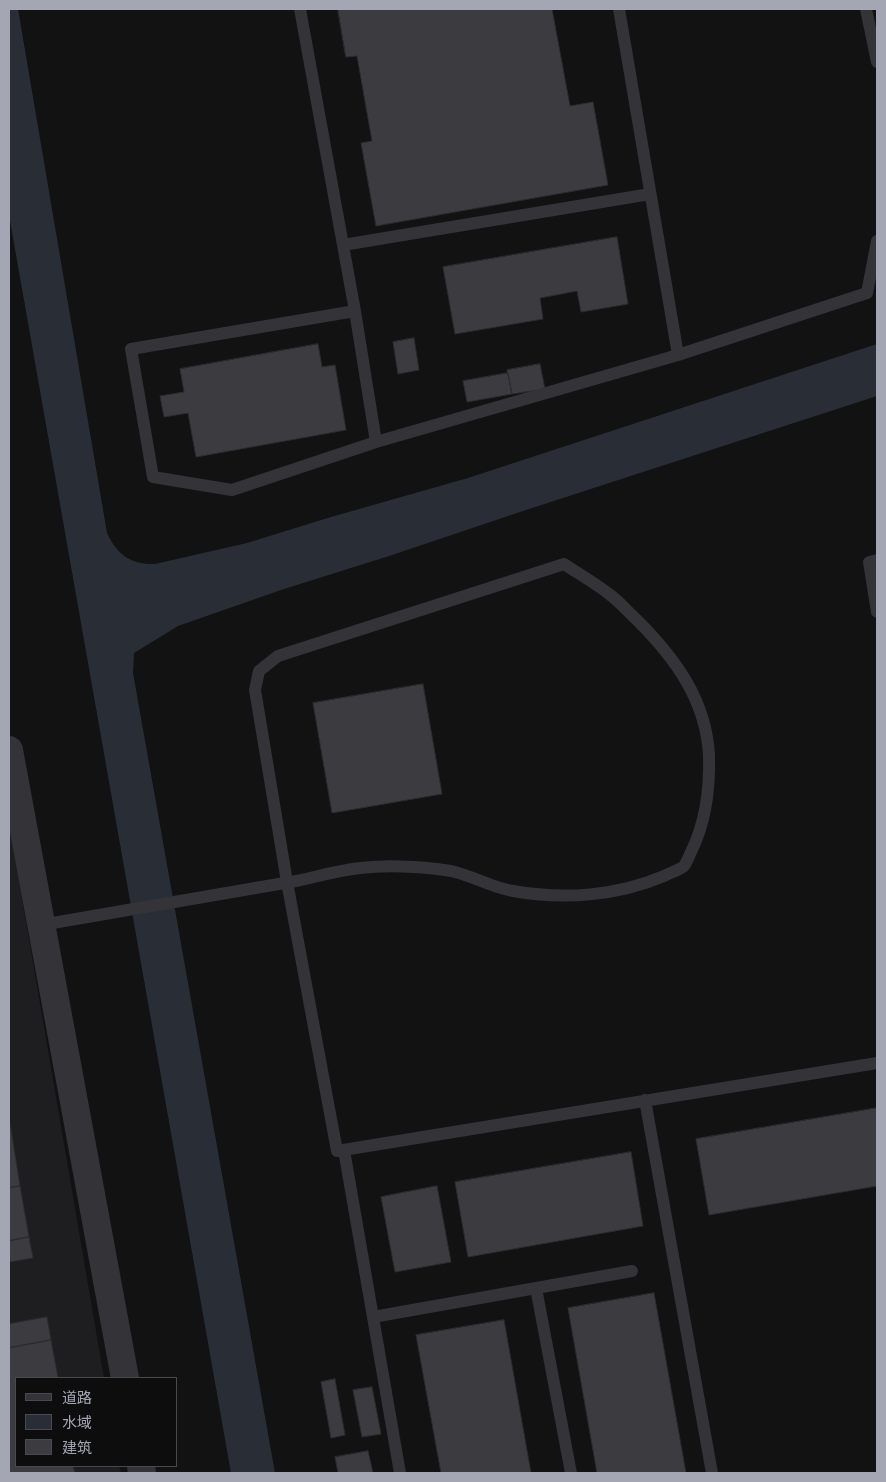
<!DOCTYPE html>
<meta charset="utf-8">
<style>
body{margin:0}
#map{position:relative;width:886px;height:1482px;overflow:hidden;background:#121213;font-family:"PT Sans Narrow","Noto Sans SC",sans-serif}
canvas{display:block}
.frame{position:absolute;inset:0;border:10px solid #a4a6b3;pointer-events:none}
.legend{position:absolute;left:15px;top:1377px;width:162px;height:90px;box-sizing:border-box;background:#0d0d0e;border:1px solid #494a50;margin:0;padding:6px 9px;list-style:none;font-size:15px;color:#a4a6b3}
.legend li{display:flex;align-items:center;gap:10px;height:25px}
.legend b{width:25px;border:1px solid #494a50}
</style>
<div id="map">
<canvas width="886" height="1482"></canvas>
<div class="frame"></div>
<ul class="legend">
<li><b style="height:6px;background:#333338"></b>道路</li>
<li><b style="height:14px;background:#292e36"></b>水域</li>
<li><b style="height:14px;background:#3c3c40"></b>建筑</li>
</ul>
</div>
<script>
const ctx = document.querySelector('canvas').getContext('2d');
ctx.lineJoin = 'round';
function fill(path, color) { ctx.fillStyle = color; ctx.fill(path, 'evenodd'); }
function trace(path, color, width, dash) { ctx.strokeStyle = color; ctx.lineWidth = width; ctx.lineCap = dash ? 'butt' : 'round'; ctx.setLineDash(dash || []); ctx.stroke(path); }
fill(new Path2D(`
 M9,822L104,1378H16V1466H119L121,1473H9Z`), '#1e1e20');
fill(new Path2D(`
 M9,9H18L107,533C117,555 132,565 155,564L247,543L331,517L468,478L877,344V396L526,510L389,556L281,590L178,626L134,653L133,673L275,1473H231L9,215Z`), '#292e36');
const building = new Path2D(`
 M338,9H552L570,106L593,102L608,185L376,226L361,143L372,141L357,56L346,57Z
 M617,237L628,304L581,312L577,291L540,298L543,319L455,334L443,267Z
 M414,338L419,370L398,374L393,342Z
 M318,344L322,367L335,365L346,430L196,457L188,413L164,417L160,396L184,392L180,369Z
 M540,364L545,389L512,394L507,370Z
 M508,373L512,394L467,402L463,381Z
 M423,684L442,794L332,813L313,703Z
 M877,1108V1186L709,1215L696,1139Z
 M9,1117L20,1186L9,1188Z
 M631,1152L643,1226L468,1257L455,1182Z
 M20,1186L29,1237L9,1241V1188Z
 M437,1186L451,1262L395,1272L381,1197Z
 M29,1237L33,1258L9,1262V1241Z
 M654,1293L686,1473H597L568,1308Z
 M47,1317L51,1340L9,1348V1324Z
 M504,1320L531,1473H441L416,1335Z
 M51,1340L58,1378H16V1466H73L75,1473H9V1348Z
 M335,1379L345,1435L331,1438L321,1382Z
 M372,1387L381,1434L362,1437L353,1390Z
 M368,1451L373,1473H338L335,1457Z`);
fill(building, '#3c3c40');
trace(building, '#2c2c2f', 1);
trace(new Path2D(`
 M300,9L355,311L376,442
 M619,9L678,355
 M866,9L877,62
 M343,245L650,194
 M355,311L131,349L153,477L232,490L376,442L678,355L867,293L877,241
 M877,560L869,562L877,612
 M41,925C126,910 211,896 296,881C317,877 339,870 360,868C377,866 397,866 413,867C427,868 442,869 455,872C475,877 493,888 513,891C564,900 617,896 664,876C669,873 680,870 684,866C687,862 689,856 691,852C706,822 710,789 709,755C706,700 675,658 637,620C628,612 619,601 609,594C595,583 579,574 564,564L278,656L259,671L255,690L287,882L337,1151L877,1063
 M645,1100L712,1473
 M344,1150L400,1473
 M536,1288L571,1473
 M373,1317L632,1271`), '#333338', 12);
trace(new Path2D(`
 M9,750L125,1378
 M141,1466L142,1473`), '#333338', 28);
</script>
